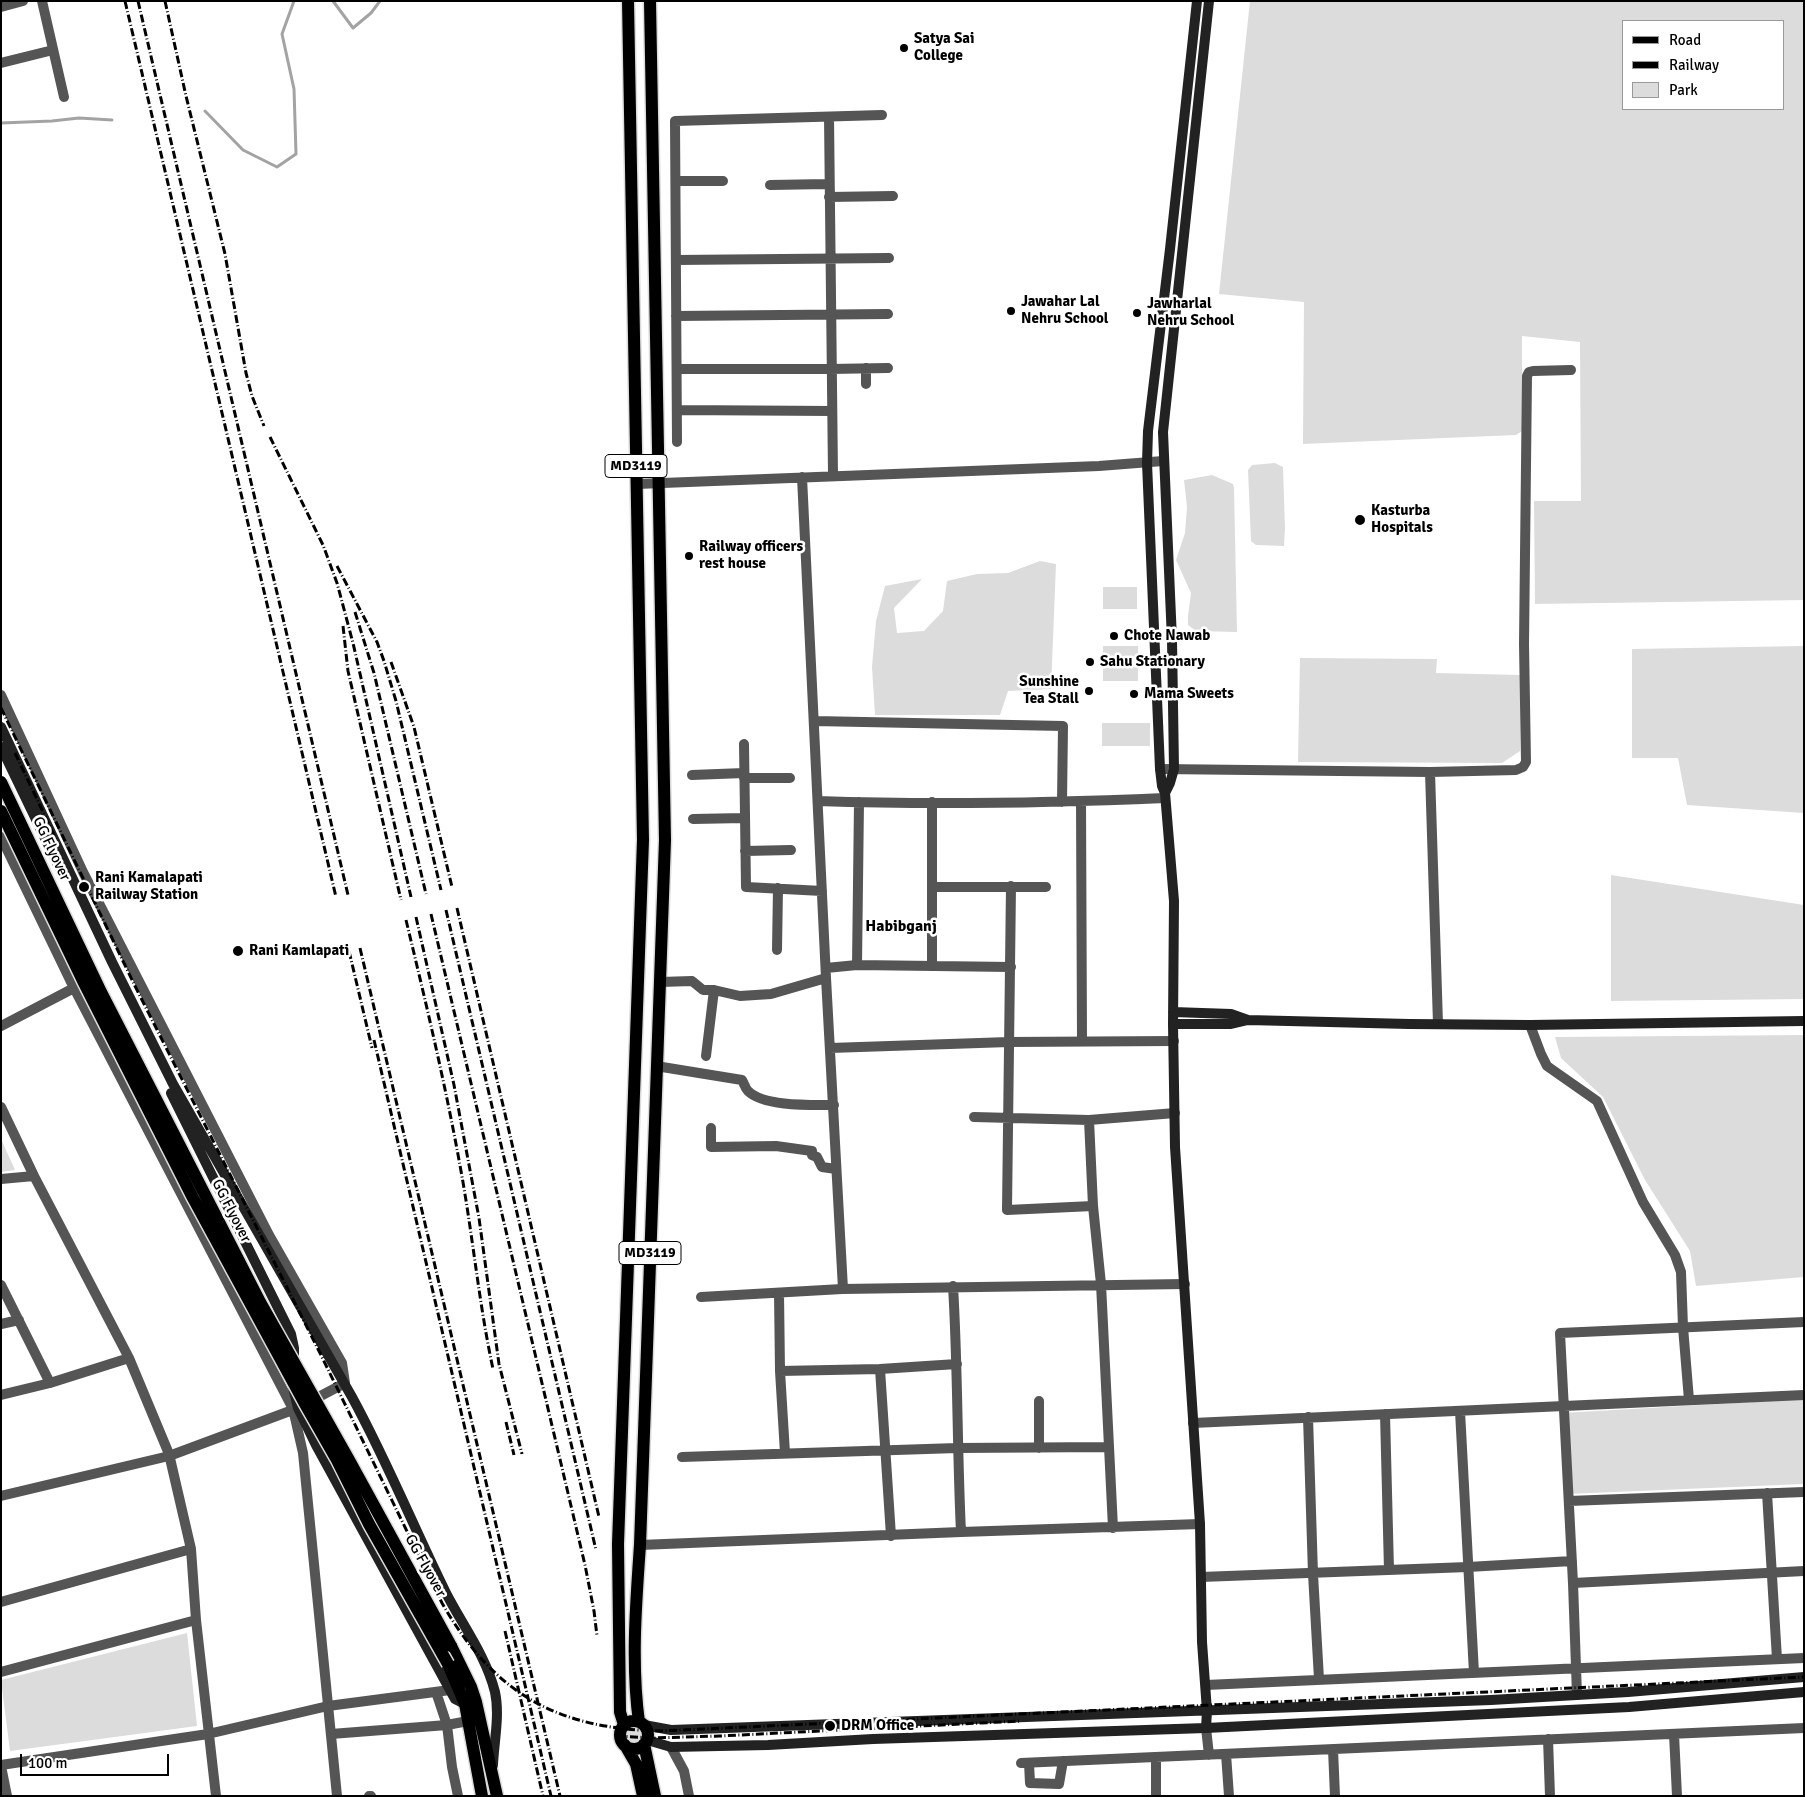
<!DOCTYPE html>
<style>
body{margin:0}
#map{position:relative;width:1805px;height:1797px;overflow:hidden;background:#fff;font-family:Signika,sans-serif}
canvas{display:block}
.frame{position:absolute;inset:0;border:2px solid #000;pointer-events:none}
.legend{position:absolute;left:1622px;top:20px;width:162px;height:90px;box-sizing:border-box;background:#fff;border:1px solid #999;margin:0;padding:6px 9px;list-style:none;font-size:15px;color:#000}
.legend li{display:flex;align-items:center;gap:10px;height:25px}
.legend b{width:25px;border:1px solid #999}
.scale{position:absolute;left:20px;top:1754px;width:149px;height:22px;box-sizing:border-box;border:2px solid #000;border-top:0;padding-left:6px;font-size:15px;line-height:18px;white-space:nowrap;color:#000;-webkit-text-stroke:4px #fff;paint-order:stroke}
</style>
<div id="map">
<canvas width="1805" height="1797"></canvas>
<div class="frame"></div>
<ul class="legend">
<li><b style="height:6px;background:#000"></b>Road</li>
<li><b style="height:6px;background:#000"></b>Railway</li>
<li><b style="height:14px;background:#dcdcdc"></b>Park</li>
</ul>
<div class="scale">100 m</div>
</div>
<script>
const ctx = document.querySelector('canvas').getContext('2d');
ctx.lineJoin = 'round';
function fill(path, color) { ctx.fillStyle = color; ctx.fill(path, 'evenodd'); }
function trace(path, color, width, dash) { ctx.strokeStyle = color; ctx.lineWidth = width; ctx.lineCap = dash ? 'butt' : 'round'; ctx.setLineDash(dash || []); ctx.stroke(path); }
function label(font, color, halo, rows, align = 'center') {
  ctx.font = font + ' Signika,sans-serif'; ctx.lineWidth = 5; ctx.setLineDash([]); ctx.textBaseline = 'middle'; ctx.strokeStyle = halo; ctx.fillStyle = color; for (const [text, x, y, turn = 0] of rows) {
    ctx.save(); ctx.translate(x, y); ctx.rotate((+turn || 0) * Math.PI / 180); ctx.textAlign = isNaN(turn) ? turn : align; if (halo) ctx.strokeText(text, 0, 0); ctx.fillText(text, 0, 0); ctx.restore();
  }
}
fill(new Path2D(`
 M1250,1H1804V600L1535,604L1534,501H1581L1580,342L1522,336V431L1516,435L1303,444L1304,302L1219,294ZM1624,21H1784V109H1624Z
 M1275,463L1283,467L1285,528L1284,546L1256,545L1251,541L1248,470L1252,465Z
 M1212,475L1233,484L1234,488L1237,632L1196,631L1188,625V616L1191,593L1176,560L1185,533L1187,507L1184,480Z
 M1040,561L1056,564L1051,689L1008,691L1000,715H875L872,667L876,621L885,586L922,579L894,608L897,633L924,631L943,611L947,581L977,574L1008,573Z
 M1103,587H1137V609H1103Z
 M1103,646H1138V681H1103Z
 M1804,646V813L1687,805L1678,758H1632V649Z
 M1300,658L1437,659L1436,673L1520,675V751L1502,763L1298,762Z
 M1102,723H1150V746H1102Z
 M1611,875L1804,905V999L1611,1001Z
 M1804,1035V1277L1696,1286L1690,1251L1645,1180L1603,1097L1561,1058L1555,1037Z
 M1,1139L15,1170L1,1172Z
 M1804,1399V1484L1567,1494L1562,1413Z
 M187,1633L197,1726L10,1751L1,1680Z
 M627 1735a7 7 0 1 1 14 0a7 7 0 1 1-14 0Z`), '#dcdcdc');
trace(new Path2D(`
 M333,1L353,28L371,13L380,1
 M205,111L243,150L277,167L296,154L294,89L282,34L294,1
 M1,123L52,121L79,118L112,120`), '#a3a3a3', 3);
const primary = new Path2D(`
 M451,1646L471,1687L476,1702L497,1796
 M448,1664L465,1704L482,1796
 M620 1735a14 14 0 1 1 28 0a14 14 0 1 1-28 0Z
 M639,1722C631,1664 636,1603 640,1545L665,840L650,1
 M624,1725L620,1712L618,1544L643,840L628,1
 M644,1744L655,1796
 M625,1745L636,1764L643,1796`);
trace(primary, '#dbdbdb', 15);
trace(new Path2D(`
 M42,1L64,97
 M1,7L23,1
 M1,63L53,50
 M829,117L833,475
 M676,181H723
 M770,185L828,184
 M829,197L893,196
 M676,260L889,258
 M676,316L888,314
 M866,368V384
 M677,369H830L888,368
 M677,410L832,411
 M677,442L675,121L882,115
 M802,477L826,978L843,1289
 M637,484L1099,466L1163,461
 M814,721L1063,726L1062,802
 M744,744L746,887L822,891
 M1160,769L1430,772L1516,770L1523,767L1526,762L1524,644L1527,376L1529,372L1533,371L1571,370
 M1430,772L1438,1024
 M692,775L744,773
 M744,778H790
 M818,801C933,805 1050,803 1165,798
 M1081,801L1082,1041
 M932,802V966
 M693,819L744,818
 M745,851L791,850
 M1011,886L1007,1210L1093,1206
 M932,887H1046
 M777,950L778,888
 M857,965L859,802
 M826,968L857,965L1011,967
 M660,982L692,981L703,990H714L740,996L771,994L826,978
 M1530,1025L1541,1054L1547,1066L1597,1101L1643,1202L1675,1255L1681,1272L1683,1327L1689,1400
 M830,1048L1009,1042L1174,1041
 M706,1056L714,990
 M656,1066L742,1080C744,1083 745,1088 748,1091C764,1107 812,1105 834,1105
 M1,1107L34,1176L129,1358L169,1454L191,1549L196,1620L216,1796
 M974,1117L1089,1120L1175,1113
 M1089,1120L1093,1206L1101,1284L1113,1528
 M711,1128V1147L776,1146L812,1151V1155L817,1157L822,1167L836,1169
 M1,1179L34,1176
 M1,1285L50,1383
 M953,1286C958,1368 957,1450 961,1532
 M779,1293L780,1371L785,1453
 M701,1297L842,1289L1185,1284
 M1,1324L19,1320
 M880,1369L891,1536
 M780,1371L880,1369L957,1364
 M1,1395L50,1383L129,1358
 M1039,1401V1448
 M1460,1411L1474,1673
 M1385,1414L1389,1570
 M1308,1417L1313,1574L1319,1679
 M1193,1423L1804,1395
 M682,1457L957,1448L1109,1447
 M1767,1493L1777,1659
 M1569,1501L1804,1492
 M640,1545L961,1532L1200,1524
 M1201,1577L1468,1567L1572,1561
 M1573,1583L1804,1571
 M1,1602L191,1549
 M1,1672L196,1620
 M1206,1685L1804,1658
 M436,1692L447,1725L452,1767L458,1796
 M1577,1695L1573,1583L1560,1333L1804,1322
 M1206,1728L1209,1755
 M331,1734L447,1725L468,1721
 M1674,1734L1677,1796
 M1548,1739L1550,1796
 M671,1747L684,1771L689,1796
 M1333,1749L1335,1796
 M1226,1754L1229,1796
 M1156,1757V1796
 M1021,1763L1804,1728
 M1029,1763L1030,1783L1059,1784L1063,1761
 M1,1765L208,1734L328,1706L450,1690
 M1,1766L7,1796
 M369,1796H371`), '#555', 10);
trace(new Path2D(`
 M1,695L83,872L269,1235L342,1363L345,1383L298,1408L169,1456L1,1496
 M1,837L74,988L293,1409L303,1453L337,1796
 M1,1026L74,988`), '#555', 10);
trace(new Path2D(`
 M1197,1L1170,249L1148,431L1147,463L1160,769L1162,786L1165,793L1174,901L1173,1024L1175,1147L1200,1524L1202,1642L1207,1711L1206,1728
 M1,727L112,962L173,1084L352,1397C387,1461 414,1528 446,1593C463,1626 486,1656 495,1692C500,1715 494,1742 493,1765
 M1,747L59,867
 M1165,793L1170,783L1174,769L1172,640L1163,432L1209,1
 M1173,1012L1231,1014L1248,1020L1409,1024L1530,1025L1804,1021
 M1173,1024H1231L1248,1020
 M171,1093L291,1334L294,1348V1362
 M293,1387L298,1408L316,1445L455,1699L465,1704
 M644,1725L671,1730L1491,1700L1628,1692L1804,1677
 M647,1740L671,1747L768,1745L873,1739L1206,1728L1629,1707L1804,1692`), '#222', 10);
trace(primary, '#000', 12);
trace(new Path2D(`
 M125,1L336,897
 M138,1L348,895
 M165,1L186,96L225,254L246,373L252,396L264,426
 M270,437L323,545L337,583L353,643L411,897
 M337,566L377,642L384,661L396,701L441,890
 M355,612L374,673L426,894
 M343,626L348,671L401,900
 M391,662L414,727L452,887
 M1,708L135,986L320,1353L442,1603C494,1694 557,1729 661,1731L1804,1677
 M15,753L56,839
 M457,908L599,1517
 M446,910L596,1550
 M431,914L585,1565L594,1611L597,1636
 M416,917L454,1085L479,1218L499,1364L522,1454
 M406,920C426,1003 446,1087 461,1171C473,1237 479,1304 493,1369
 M360,948L560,1796
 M349,951L372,1048
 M374,1040L551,1796
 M506,1422L514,1455
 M505,1631L543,1796
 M616,1736L653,1738L720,1736L1021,1721`), '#000', 3, [8, 2.5, 1, 2.5]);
const primaryBridge = new Path2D(`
 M1,782L101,992L260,1302L349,1460L451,1646
 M1,811L84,983L193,1198L305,1404L337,1460L369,1524L448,1664`);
trace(primaryBridge, '#dbdbdb', 15, []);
trace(primaryBridge, '#000', 12);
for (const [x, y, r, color] of [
 [904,48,5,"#000"],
 [1011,311,5,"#000"],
 [1137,313,5,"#000"],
 [1360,520,6,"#000"],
 [689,556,5,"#000"],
 [1114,636,5,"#000"],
 [1090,662,5,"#000"],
 [1089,691,5,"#000"],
 [1134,694,5,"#000"],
 [84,887,6,"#000"],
 [238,951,6,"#000"],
 [830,1726,6,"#000"]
]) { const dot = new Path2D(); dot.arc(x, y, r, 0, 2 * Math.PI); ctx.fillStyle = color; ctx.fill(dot); trace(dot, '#fff', 2); }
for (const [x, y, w] of [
 [636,466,62],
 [650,1253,62]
]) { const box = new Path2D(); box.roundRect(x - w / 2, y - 11.5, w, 23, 4); ctx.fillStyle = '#fff'; ctx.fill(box); trace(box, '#000', 1); }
label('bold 14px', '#000', null, [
 ["MD3119",636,466],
 ["MD3119",650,1253]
]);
label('bold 15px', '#000', '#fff', [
 ["Satya Sai",914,39],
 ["College",914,56],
 ["Jawahar Lal",1021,302],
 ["Nehru School",1021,319],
 ["Jawharlal",1147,304],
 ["Nehru School",1147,321],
 ["Kasturba",1371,511],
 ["Hospitals",1371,528],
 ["Railway officers",699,547],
 ["rest house",699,564],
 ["Chote Nawab",1124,636],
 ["Sahu Stationary",1100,662],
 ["Sunshine",1079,682,"right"],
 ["Tea Stall",1079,699,"right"],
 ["Mama Sweets",1144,694],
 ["Rani Kamalapati",95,878],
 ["Railway Station",95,895],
 ["Rani Kamlapati",249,951],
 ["DRM Office",841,1726]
], 'left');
label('15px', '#000', '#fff', [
 ["GG Flyover",51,849,65],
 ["GG Flyover",231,1211,63],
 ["GG Flyover",425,1566,61]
]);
label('bold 16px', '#000', '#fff', [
 ["Habibganj",901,927]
]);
</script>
